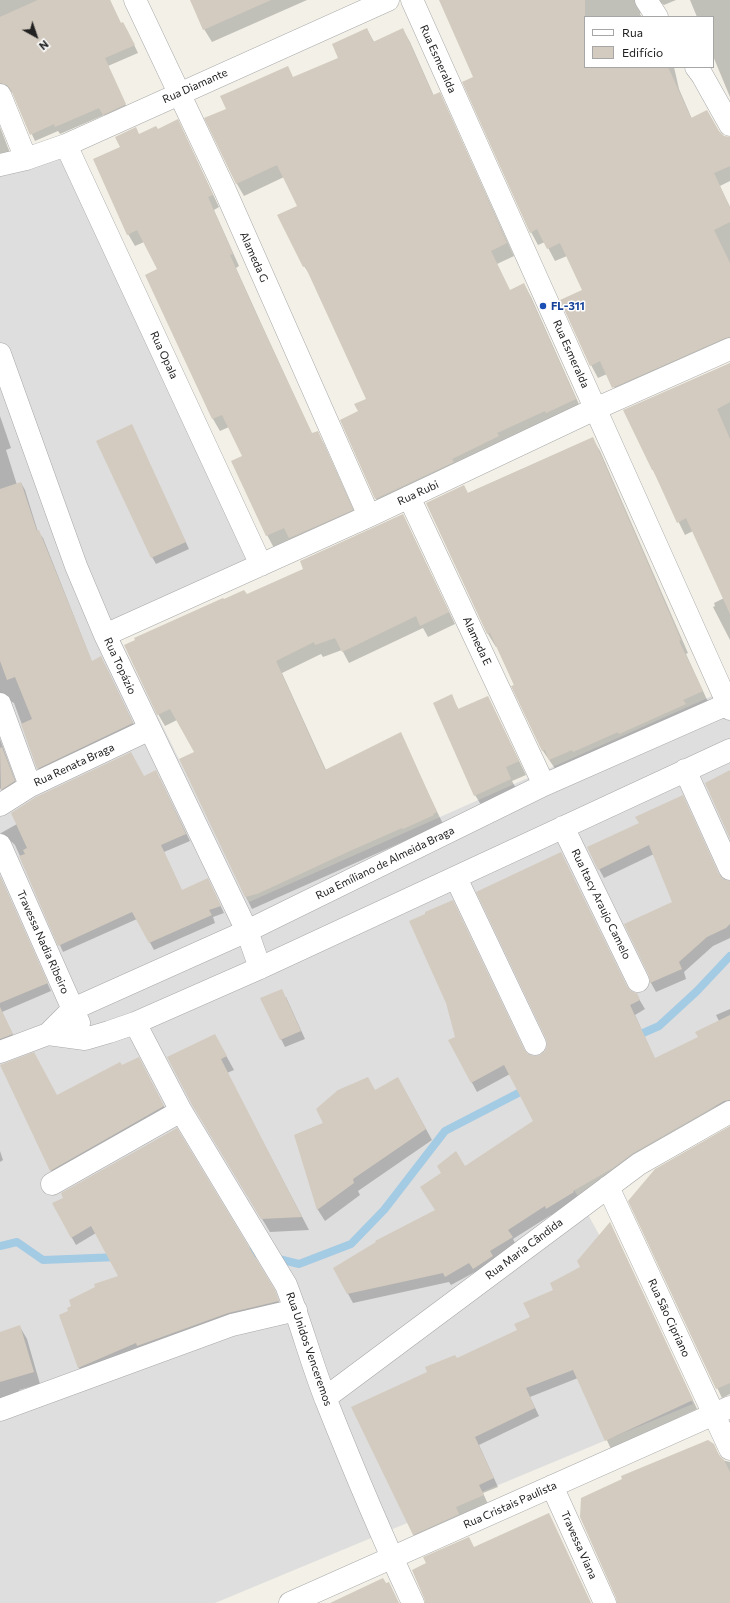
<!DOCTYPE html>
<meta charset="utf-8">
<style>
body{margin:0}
#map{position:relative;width:730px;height:1603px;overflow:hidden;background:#f2f0e7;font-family:Commissioner,sans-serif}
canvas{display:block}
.legend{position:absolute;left:584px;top:16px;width:130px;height:52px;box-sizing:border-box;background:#fff;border:1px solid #a6a6a6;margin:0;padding:5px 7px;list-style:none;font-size:12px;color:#212121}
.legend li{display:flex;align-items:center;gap:8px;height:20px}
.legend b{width:20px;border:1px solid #a6a6a6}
.north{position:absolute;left:16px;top:16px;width:40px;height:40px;-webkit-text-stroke:3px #fff;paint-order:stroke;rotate:140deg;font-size:11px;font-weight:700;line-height:16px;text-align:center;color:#212121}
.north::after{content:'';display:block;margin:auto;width:14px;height:18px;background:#212121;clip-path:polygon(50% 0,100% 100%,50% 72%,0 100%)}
</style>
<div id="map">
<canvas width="730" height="1603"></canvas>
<ul class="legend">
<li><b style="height:5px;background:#fff"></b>Rua</li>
<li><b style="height:11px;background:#d3cbbf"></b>Edifício</li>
</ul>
<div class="north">N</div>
</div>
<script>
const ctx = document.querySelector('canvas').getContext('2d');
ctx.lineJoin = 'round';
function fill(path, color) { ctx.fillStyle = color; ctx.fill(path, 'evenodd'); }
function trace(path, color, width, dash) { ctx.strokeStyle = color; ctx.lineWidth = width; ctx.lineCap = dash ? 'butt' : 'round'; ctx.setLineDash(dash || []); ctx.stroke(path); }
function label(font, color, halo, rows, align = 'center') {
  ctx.font = font + ' Commissioner,sans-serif'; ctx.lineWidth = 3; ctx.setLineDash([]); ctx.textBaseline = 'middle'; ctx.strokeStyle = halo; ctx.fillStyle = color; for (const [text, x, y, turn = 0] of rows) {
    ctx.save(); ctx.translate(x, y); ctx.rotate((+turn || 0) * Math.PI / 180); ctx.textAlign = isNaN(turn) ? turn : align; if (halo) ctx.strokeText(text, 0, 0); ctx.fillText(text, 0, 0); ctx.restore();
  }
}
fill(new Path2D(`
 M64,147L262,568L119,637L249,902L730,688V1101L561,1166L693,1404L215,1603H0V166Z`), '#dfdede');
fill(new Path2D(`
 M0,0H110L121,24L127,30L138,53L108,66L129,112L108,121L104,115L60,134L58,131L35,141L13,93L7,90H0Z
 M191,0H307L212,42L204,29Z
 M442,0H676L664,5L660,2L642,8L640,14L642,17H585V67H674L679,89L692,119L719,132L723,136L730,138V181L720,186L730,207V343L621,400L607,374L598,378L591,365L583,291L567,256L555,261L545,242L538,245L531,232L475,77Z
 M690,0H730V97L713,56V17H697Z
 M367,29L374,42L403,30L410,42L434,96L439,93L446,106L514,256L497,264L510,291L524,284L531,297L582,411L383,511L376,499L341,420L359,412L367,400L312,278L304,266L299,206L284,177L244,196L237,184L227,109L293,78L339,58Z
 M0,127L10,153L0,157Z
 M157,130L184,133L219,207L214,210L239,266L236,268L260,321L312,434L317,432L324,444L359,522L274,548L267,535L244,456L229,427L220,431L213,419L146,275L159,270L144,242L135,246L128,234L121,147L139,135Z
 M730,374V640L713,607L715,606L714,603L724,598L693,531L685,535L653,470Z
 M0,416L11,448L6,450L17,485L21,483L25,490L38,532L43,538L92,662L105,665L137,731L42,776L38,768L14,703L7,699H0Z
 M135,433L189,549L156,564L152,557Z
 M592,438L600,451L688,653L686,654L709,704L558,773L543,751L497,646L496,647L488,634L427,504L468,493Z
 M403,515L455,624L428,637L423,628L349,663L342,650L323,657L321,654L282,673L326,770L400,734L443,824L252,909L246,897L196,752L177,720L165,726L158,714L224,601L246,596L305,569Z
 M451,696L459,710L488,697L526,775L512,781L518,792L483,808L475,795Z
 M0,739L18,788L6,797L0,788Z
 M144,777L160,779L190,841L164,852L182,891L211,886L224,913L213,917L215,923L154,950L137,919L63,952L15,845L12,842L5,840L1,833L17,824Z
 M640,824L721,878L730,882V938L713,946L684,972L686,979L656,992L651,983L650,975L674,902L654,854L604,878L599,869Z
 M561,853L628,990L636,994L645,1009L635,1015L655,1059L699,1038L719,1021L716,1015L730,1009V1110L552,1217L551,1215L513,1239L517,1247L479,1277L475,1272L451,1285L449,1282L353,1303L334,1268L436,1211L465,1167L534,1121L510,1074L477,1092L449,1040L525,1053L534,1057L540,1056L546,1052L548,1045Z
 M0,876L51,991L2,1012L16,1041L0,1048Z
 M286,997L305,1039L285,1047L261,999Z
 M222,1048L234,1070L227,1073L309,1230L270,1232L201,1118Z
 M122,1066L146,1072L171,1120L59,1184L51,1170L57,1096Z
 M404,1089L432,1140L358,1191L360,1195L325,1221L318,1210L295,1135L324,1123L375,1091Z
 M730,1127V1394L722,1398L629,1201Z
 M0,1151L3,1160L0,1162Z
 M53,1204L274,1291L282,1309L83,1375L79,1368L60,1316L69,1311L120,1277L96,1233L76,1245Z
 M610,1223L697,1409L611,1449L578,1378L530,1397L539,1416L479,1445L498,1487L483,1493L488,1504L418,1543L413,1534L457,1359L518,1331L554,1290L581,1268Z
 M20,1327L27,1339L40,1384L19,1390L23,1403L0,1411V1333Z
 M713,1445L722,1460L730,1462V1603H618Z`), '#0003');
trace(new Path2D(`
 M634,1037L659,1026L697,991L730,956
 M0,1246L17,1242L43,1260L118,1257
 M242,1250L299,1264L351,1244L384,1210L445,1131L528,1088`), '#a4cbe4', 8);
fill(new Path2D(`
 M38,0H110L121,23L123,22L135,45L105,58L126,104L103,115L99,108L55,127L54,124L30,135L11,90L7,85L0,83V17Z
 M190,0H271L203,30Z
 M439,0H585V67H668L691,118L707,110L719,131L724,136L730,137V166L714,173L730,208V222L714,230L730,263V337L725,338L612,388L600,361L590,366L560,300L582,290L560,243L547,249L537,229L530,233L462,82L473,77Z
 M367,28L373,42L403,28L433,95L440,92L507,243L491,251L510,290L524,283L576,399L546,413L545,411L497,433L499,436L452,459L454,462L375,499L340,420L358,411L354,404L366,399L305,266L303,267L277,215L297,206L277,165L236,184L204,118L226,109L220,96L234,90L288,66L293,77L338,58L332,44Z
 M178,119L213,195L208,197L233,254L230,255L253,307L312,433L318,431L353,510L289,538L284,528L266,536L231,461L242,456L222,415L212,419L145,275L157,269L137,230L127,235L93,159L120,147L115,137L136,127L139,134L156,126L158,129Z
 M730,363V402L717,409L730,439V614L686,518L677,523L653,470H652L623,410Z
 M132,424L186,542L151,558L96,441Z
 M593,437L681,640L679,641L703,691L683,700L686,704L619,734L618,732L573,752L572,750L549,760L545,750L542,751L511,686L514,685L490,633L487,634L426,503L464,485L468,493Z
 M21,482L37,531L39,530L92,661L101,656L133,723L37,769L21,724L32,719L15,677L7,680L0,661V489Z
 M403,514L449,612L420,626L416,616L342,652L335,638L315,645L314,642L276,661L325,770L401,732L437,812L433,814L434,815L403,829L402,828L352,850L257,894L245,897L179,759L194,752L170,709L157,715L124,645L135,640L134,638L223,598L224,599L244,590L247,594L303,569L300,561Z
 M452,694L458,709L488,696L519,761L506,767L511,779L474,796L433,703Z
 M2,747L15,781L1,790L0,748Z
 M131,752L144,776L156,770L186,834L161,845L182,890L208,878L221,906L209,910L212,915L149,943L132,912L58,946L19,856L25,854L23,850L27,848L11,813L36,797Z
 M730,770V839L705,783Z
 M683,795L719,874L723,879L730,881V924L726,928L707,937L679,962L682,969L650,983L649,976L624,924L672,902L649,845L598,870L587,847L639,823L635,817Z
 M561,852L627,986L631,991L637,993L640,1000L630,1005L655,1058L698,1037L695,1032L730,1015V1100L724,1101L633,1153L613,1168L573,1191L574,1192L546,1209L545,1206L508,1230L513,1237L490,1251L493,1256L473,1269L469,1263L445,1277L443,1273L347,1294L333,1268L376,1242L375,1241L435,1210L420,1187L441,1173L437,1166L456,1151L465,1166L533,1121L504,1065L471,1083L448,1040L455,1037L446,1003L409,921L425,914V912L453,900L524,1049L528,1054L534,1056L540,1055L545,1051L547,1045L546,1039L476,892Z
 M0,876L48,983L0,1003Z
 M282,989L301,1031L280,1040L260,998Z
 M0,1007L13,1034L0,1039Z
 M215,1034L227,1056L221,1059L302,1217L261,1219L192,1105L167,1057Z
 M34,1052L57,1095L120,1062L122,1065L139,1057L164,1106L50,1171L0,1065Z
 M368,1077L375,1090L398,1077L426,1129L353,1179L354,1183L317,1210L294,1135L323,1123L316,1109L338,1090Z
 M730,1126V1383L716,1389L628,1201L655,1169Z
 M177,1128L275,1290L279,1301L228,1313L137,1346L136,1343L78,1368L59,1315L68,1311L67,1308L71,1306L69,1300L95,1287L94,1284L118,1276L91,1226L71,1238L52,1203L63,1198L61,1193Z
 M610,1222L693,1400L605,1441L573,1370L526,1388L535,1408L475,1437L494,1478L479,1485L484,1495L456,1507L459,1514L413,1535L351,1407L427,1372L425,1367L455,1355L457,1358L517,1330L514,1324L530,1317L523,1303L553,1290L550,1283L580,1267L577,1261Z
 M20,1325L34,1372L0,1382V1332Z
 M708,1440L714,1444L719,1455L724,1460L730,1472V1603H617L616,1598L580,1517L581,1498L622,1479L621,1476Z
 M549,1513L591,1603H425L424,1598L412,1570L426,1563L423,1557L469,1537L474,1547Z
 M383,1578L386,1583L389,1582L399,1603H330Z`), '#d3cbbf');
const minor = new Path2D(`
 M135,0L224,188L369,516
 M412,0L730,709
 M646,0L657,17
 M696,67L702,75L730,125
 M0,95L26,159
 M66,145L261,565
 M0,165L26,159L66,145L388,0
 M0,354L76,566L105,635L247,931L260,968
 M409,497L544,785
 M105,635L369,516L595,409L730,349
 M0,704L30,786
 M685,770L730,869
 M0,805L30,786L150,729
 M563,827L638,981
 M0,845L79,1023
 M456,878L535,1044
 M135,1023L181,1111L286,1285C301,1323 311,1362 326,1400C353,1468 382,1537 413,1603
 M48,1034L85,1039L109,1032L135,1023L260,968L730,750
 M0,1052L48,1034L73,1009L247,931L544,785L730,703
 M52,1184L181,1111
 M608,1187L730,1449
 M325,1398L639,1164L730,1112
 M0,1410L232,1325L296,1310
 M552,1486L605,1603
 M290,1603L730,1407`);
trace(minor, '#a8a8a8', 23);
trace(minor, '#fff', 22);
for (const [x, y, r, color] of [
 [543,306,4,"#1a4fb4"]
]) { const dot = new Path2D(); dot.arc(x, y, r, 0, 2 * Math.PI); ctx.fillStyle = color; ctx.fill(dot); trace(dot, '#fff', 1.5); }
label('11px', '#212121', '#fff', [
 ["Rua Esmeralda",438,59,66],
 ["Rua Diamante",195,86,-24],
 ["Alameda G",254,257,66],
 ["Rua Esmeralda",571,354,66],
 ["Rua Opala",164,355,65],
 ["Rua Rubi",418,493,-25],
 ["Alameda E",477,641,65],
 ["Rua Topázio",120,666,65],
 ["Rua Renata Braga",74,765,-25],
 ["Rua Emíliano de Almeida Braga",385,863,-26],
 ["Rua Itacy Araujo Camelo",601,904,64],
 ["Travessa Nadia Ribeiro",43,942,66],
 ["Rua Maria Cândida",524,1249,-37],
 ["Rua São Cipriano",669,1318,65],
 ["Rua Unidos Venceremos",309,1349,71],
 ["Rua Cristais Paulista",510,1505,-24],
 ["Travessa Viana",579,1545,66]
]);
label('bold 11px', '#164399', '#fff', [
 ["FL-311",551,306]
], 'left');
</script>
